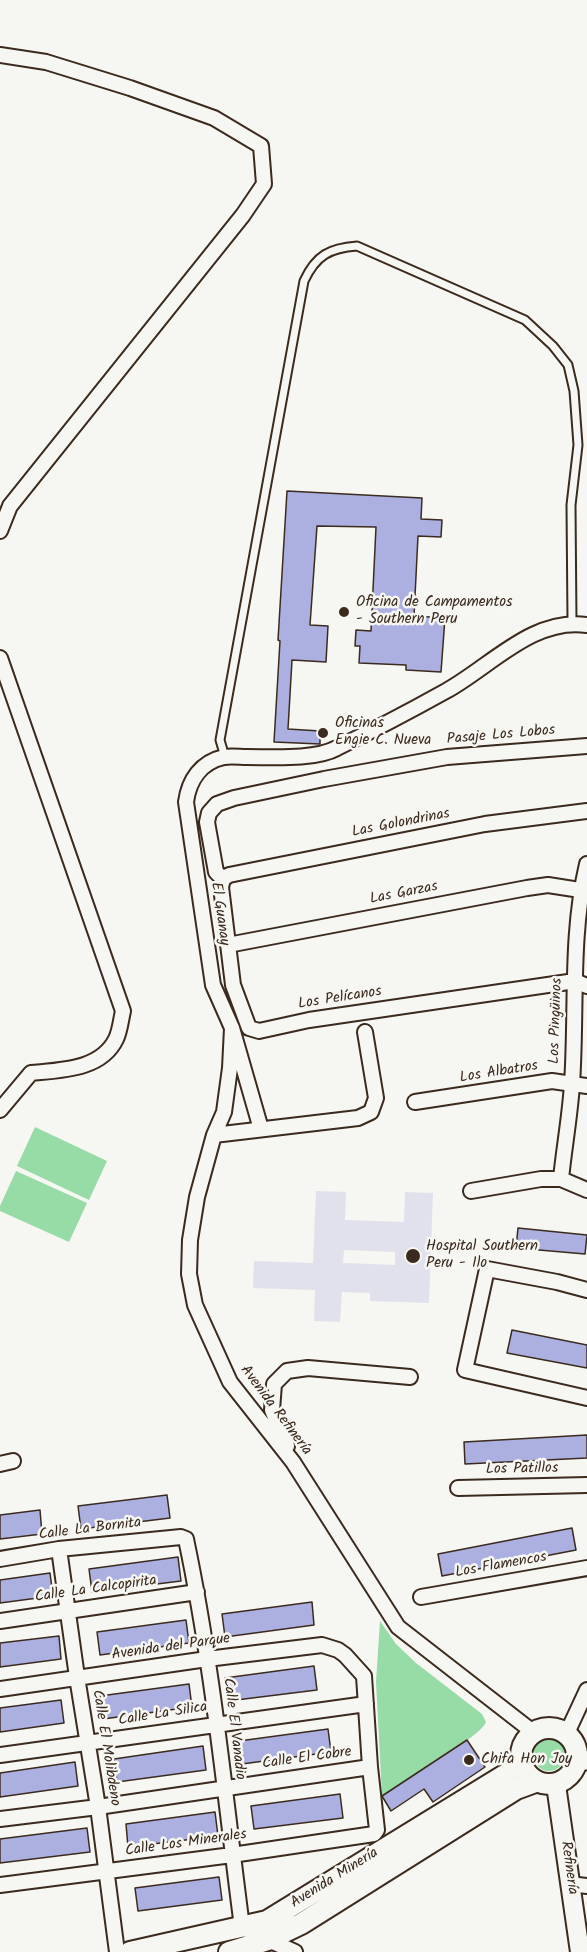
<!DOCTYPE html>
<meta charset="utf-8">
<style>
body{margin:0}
canvas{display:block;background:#f6f6f2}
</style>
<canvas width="587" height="1952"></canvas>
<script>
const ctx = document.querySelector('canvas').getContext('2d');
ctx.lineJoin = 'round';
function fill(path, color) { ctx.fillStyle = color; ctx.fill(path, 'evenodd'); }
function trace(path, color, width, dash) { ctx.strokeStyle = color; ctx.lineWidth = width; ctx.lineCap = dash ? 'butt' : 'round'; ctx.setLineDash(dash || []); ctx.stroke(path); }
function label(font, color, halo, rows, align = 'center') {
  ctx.font = font + ' Kalam,sans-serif'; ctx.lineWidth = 5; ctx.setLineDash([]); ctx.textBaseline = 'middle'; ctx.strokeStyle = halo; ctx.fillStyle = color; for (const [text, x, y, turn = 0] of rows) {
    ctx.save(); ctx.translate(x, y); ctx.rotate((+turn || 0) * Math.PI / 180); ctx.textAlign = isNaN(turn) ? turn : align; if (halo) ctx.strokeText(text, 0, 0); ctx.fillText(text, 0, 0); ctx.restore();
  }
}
fill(new Path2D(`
 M316,1191L346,1192L345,1220L404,1222L405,1192L433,1193L429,1303L370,1301V1293L342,1292L340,1322L314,1321L315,1290L253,1288L254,1261L313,1263ZM344,1250L395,1252V1265L343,1263Z`), '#e0e1ed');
fill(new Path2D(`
 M35,1127L107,1161L89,1200L17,1166Z
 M16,1171L87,1203L69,1242L0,1211V1206Z
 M380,1621L396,1644L416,1663L482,1714L486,1722C483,1735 399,1785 382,1796L376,1682Z
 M533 1755a16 16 0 1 1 32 0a16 16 0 1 1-32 0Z`), '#97dba7');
const building = new Path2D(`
 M287,491L422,498L421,519L442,520L441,537L418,536L414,616L445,618L441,672L406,670V665L359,663L360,646H355L356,630L371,631L376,527L317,526L310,625L328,626L326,662L292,660L288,729L320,731V744L274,742L280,641L278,640Z
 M518,1228L587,1235L585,1254L516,1248Z
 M512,1330L587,1345V1368L507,1353Z
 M587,1435V1458L465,1464L464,1442Z
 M167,1495L170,1518L81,1529L78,1506Z
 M40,1510L42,1534L0,1539V1515Z
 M572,1528L576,1550L442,1576L438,1554Z
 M178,1557L181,1581L92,1592L89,1569Z
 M50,1573L53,1596L0,1603V1580Z
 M312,1602L314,1625L225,1637L222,1614Z
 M186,1620L189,1643L100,1655L97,1632Z
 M59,1636L61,1659L0,1667V1643Z
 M314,1666L317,1690L228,1701L225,1678Z
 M189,1684L192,1707L103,1719L100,1696Z
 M61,1700L64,1723L0,1732V1708Z
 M328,1729L331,1752L242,1764L239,1741Z
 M467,1740L485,1767L433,1802L424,1789L391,1811L382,1796Z
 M203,1746L206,1770L117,1782L114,1759Z
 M75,1762L78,1786L0,1797V1773Z
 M340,1794L343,1818L254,1829L251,1806Z
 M215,1812L218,1836L128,1847L126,1824Z
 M87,1828L90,1852L0,1863V1839Z
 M219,1877L222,1900L138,1911L135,1888Z`);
fill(building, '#acb0e1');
trace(building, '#3b2a1e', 1.5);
const service = new Path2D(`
 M225,757L220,740L304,281C316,255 330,248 357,246L525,320L553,346L568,365L574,391L578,445L571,505L572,622`);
const minor = new Path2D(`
 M0,55L46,62L130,88L214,118L261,146L264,184L243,215L10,506L0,531
 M0,658L123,1011C121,1019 120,1031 116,1039C101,1070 61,1070 31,1073L0,1110
 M223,879L221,887L233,985L249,1028L259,1031L309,1020L575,981L587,986
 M223,879L216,872L207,822L209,813L217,804L234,798L324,779L447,757L587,746
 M223,879L229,875L485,824L587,811
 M228,945L527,888L548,885L587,891
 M232,1028L230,1068L224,1112L214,1135L197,1197L190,1240L189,1274L195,1305L230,1382L293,1462L398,1627L533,1732
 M415,1102L552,1081L587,1086
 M261,1129L232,1028L213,985L186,802C189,780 201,762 224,757C231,756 240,757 247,757C273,757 315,760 337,748C374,730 410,711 446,691C490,667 533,617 587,625
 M214,1135L358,1118L371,1112L376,1098L365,1032
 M561,1179C564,1148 570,1116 572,1084C577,1010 570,936 587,864
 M471,1191L541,1179H561L587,1190
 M587,1290L557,1282L487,1269L465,1370L587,1398
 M287,1446L272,1410L274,1384L287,1371L308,1368L410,1377
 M0,1464L13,1461
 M458,1488L587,1485
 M59,1549L77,1677L98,1807L117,1952
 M0,1559L59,1549L181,1537L186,1539C213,1667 225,1797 242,1927L247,1930
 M421,1597L587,1568
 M0,1621L197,1592
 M0,1689L207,1659L322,1645L338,1650L345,1655L364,1676L370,1767L377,1830L374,1834L232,1855L0,1885
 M567,1733L587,1690
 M0,1755L366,1704
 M0,1819L98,1807L370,1767
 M570,1884L587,1886
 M264,1938L295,1952`);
const tertiary = new Path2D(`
 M578,1762L587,1760
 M556,1785L580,1952`);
const secondary = new Path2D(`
 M521 1756a28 28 0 1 1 56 0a28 28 0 1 1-56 0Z
 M130,1952L267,1921L508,1773L520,1760
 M229,1952L268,1940L301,1924L516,1789L535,1782`);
trace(service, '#3b2a1e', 11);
trace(minor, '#3b2a1e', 18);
trace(tertiary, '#3b2a1e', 22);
trace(secondary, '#3b2a1e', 24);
trace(service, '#f6f6f2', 7);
trace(minor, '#f6f6f2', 14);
trace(tertiary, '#f6f6f2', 18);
trace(secondary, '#f6f6f2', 20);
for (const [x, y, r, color] of [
 [344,612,6,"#3b2a1e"],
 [323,733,6,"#3b2a1e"],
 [413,1256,8,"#3b2a1e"],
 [469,1760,6,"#3b2a1e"]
]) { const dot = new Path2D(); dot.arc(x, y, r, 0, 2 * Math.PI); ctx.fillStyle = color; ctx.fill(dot); trace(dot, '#f6f6f2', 2); }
label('15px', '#3b2a1e', '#f6f6f2', [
 ["Oficina de Campamentos",356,603],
 ["- Southern Peru",356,620],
 ["Oficinas",335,724],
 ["Engie C. Nueva",335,741],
 ["Hospital Southern",426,1247],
 ["Peru - Ilo",426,1264],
 ["Chifa Hon Joy",481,1760]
], 'left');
label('15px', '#3b2a1e', '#f6f6f2', [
 ["Pasaje Los Lobos",501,736,-5],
 ["Las Golondrinas",401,824,-11],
 ["Las Garzas",404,894,-11],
 ["El Guanay",219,914,82],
 ["Los Pelícanos",340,999,-9],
 ["Los Pingüinos",557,1021,-88],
 ["Los Albatros",499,1073,-9],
 ["Avenida Refinería",275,1411,53],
 ["Los Patillos",522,1470,-1],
 ["Calle La Bornita",90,1530,-7],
 ["Los Flamencos",501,1566,-10],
 ["Calle La Calcopirita",96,1590,-8],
 ["Avenida del Parque",171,1648,-8],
 ["Calle La Silica",163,1715,-9],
 ["Calle El Vanadio",233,1729,83],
 ["Calle El Molibdeno",105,1748,81],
 ["Calle El Cobre",307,1759,-8],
 ["Calle Los Minerales",186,1844,-8],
 ["Refinería",568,1868,82],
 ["Avenida Minería",335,1879,-32]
]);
</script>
